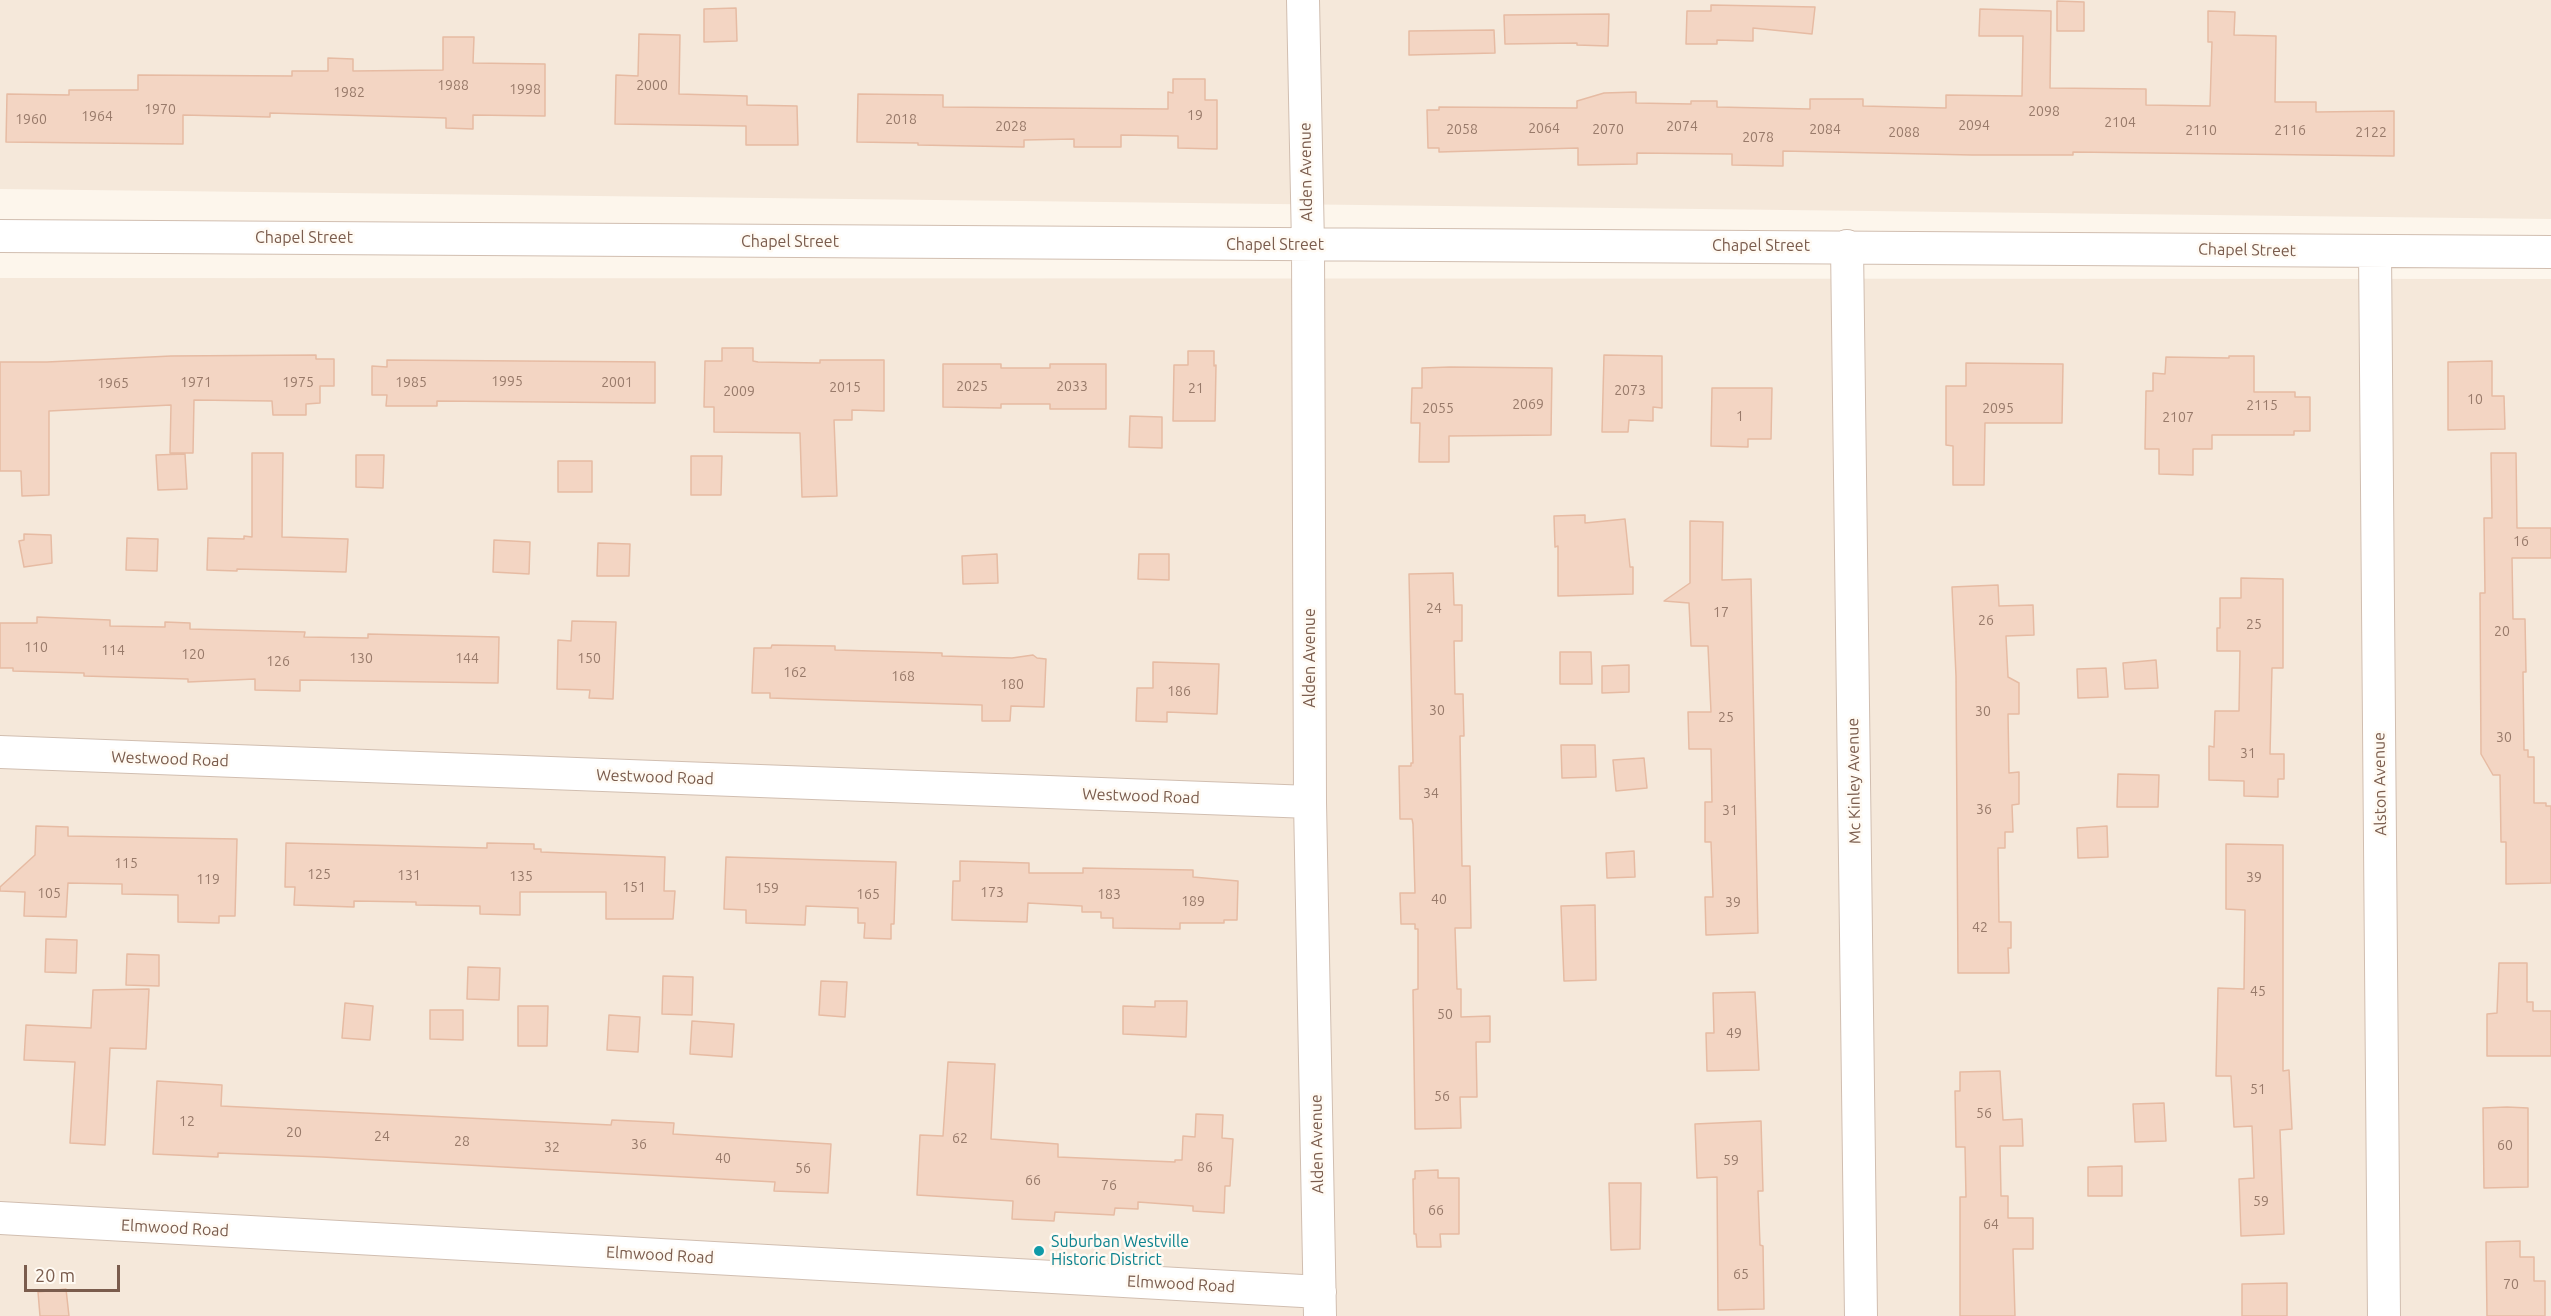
<!DOCTYPE html>
<style>
body{margin:0}
#map{position:relative;width:2551px;height:1316px;overflow:hidden;background:#fdf6ec;font-family:Ubuntu,sans-serif}
canvas{display:block}
.scale{position:absolute;left:24px;top:1265px;width:96px;height:27px;box-sizing:border-box;border:3px solid #7a5c4d;border-top:0;padding-left:8px;font-size:18px;line-height:21px;white-space:nowrap;color:#7a5c4d;-webkit-text-stroke:4px #fffaf3;paint-order:stroke}
</style>
<div id="map">
<canvas width="2551" height="1316"></canvas>
<div class="scale">20 m</div>
</div>
<script>
const ctx = document.querySelector('canvas').getContext('2d');
ctx.lineJoin = 'round';
function fill(path, color) { ctx.fillStyle = color; ctx.fill(path, 'evenodd'); }
function trace(path, color, width, dash) { ctx.strokeStyle = color; ctx.lineWidth = width; ctx.lineCap = dash ? 'butt' : 'round'; ctx.setLineDash(dash || []); ctx.stroke(path); }
function label(font, color, halo, rows, align = 'center') {
  ctx.font = font + ' Ubuntu,sans-serif'; ctx.lineWidth = 5; ctx.setLineDash([]); ctx.textBaseline = 'middle'; ctx.strokeStyle = halo; ctx.fillStyle = color; for (const [text, x, y, turn = 0] of rows) {
    ctx.save(); ctx.translate(x, y); ctx.rotate((+turn || 0) * Math.PI / 180); ctx.textAlign = isNaN(turn) ? turn : align; if (halo) ctx.strokeText(text, 0, 0); ctx.fillText(text, 0, 0); ctx.restore();
  }
}
fill(new Path2D(`
 M0,0H2551V219L0,189Z
 M0,278L2551,279V1316H0Z`), '#f5e8da');
const building = new Path2D(`
 M2057,1L2084,2V31H2057Z
 M1711,5L1815,7L1812,34L1753,28V41L1717,40V44H1686L1687,11H1711Z
 M736,8L737,41L704,42V9Z
 M1980,9L2051,11L2050,88L2146,89V105L2210,106L2212,42H2208V11L2235,12L2234,35L2276,36L2275,102H2316V112L2394,111V156L2073,152V155H1972L1783,151V166L1732,165V154L1637,153V164L1578,165V148L1439,152V148H1428L1427,110H1439V107L1577,108V101L1604,93L1636,92V103L1691,104V101H1717V107L1810,109V99H1863V106L1946,108V95L2022,96L2023,36H1979Z
 M1609,14L1608,46L1577,45V43L1505,44L1504,15Z
 M1494,30L1495,53L1409,55V31Z
 M639,34L680,35L679,94L747,96V105L797,106L798,145H746V126L615,124L616,75L638,76Z
 M443,37H474L473,63L545,64V116L473,115V129L446,128V118L270,113V117L183,115V144L6,142L7,94L69,95V90H138V75L292,76V71H328V58L353,59V71L443,70Z
 M1173,79H1205V100H1217V149L1178,148V136L1121,135V147H1074V139L1024,140V147L918,145V143L857,142L858,94L943,95V107L1168,109V92L1173,93Z
 M722,348H753V361L758,362L820,363V360H884V411L852,410V420H834L837,496L802,497L800,433L714,432V407H704L705,361H722Z
 M1188,351H1214V366L1216,365L1215,421H1173L1174,365H1188Z
 M316,355V359H334V386H320V403L306,404V415H273L272,401L194,400L193,453H170L171,405L49,411V495L22,496L21,471H0V362H47L171,356Z
 M1604,355L1662,356V408L1653,407V421L1629,420L1628,432H1602Z
 M2229,356H2254V392H2295V397H2310V431H2294V435H2212V449H2193V475L2159,474V449H2145L2146,391H2153V373L2165,374L2166,357L2229,358Z
 M387,360L655,362V403L437,401V406H386L387,395H372V366L387,367Z
 M2492,361V396H2504L2505,429L2448,430V362Z
 M1966,363L2063,364L2062,423H1985L1984,485H1953V446L1946,445V386H1966Z
 M943,364H1001V368H1050V364H1106V409H1050V404H1001V408L943,407Z
 M1450,367L1552,368L1551,435L1449,436V462H1419L1420,423H1411L1412,388H1422V368Z
 M1712,388H1772L1771,439H1748V447L1711,446Z
 M1130,416L1162,417V448L1129,447Z
 M252,453H283L282,537L348,539L346,572L237,569V571L207,570L208,538L244,539V536L252,537Z
 M2491,453H2516L2517,528H2551V558H2512L2513,619H2525L2526,672H2523L2524,750H2528V757H2534V803H2546V806H2551V883L2506,884V842H2501L2500,775H2493L2481,754L2480,593H2485L2484,518H2492Z
 M185,454L187,489L158,490L156,455Z
 M356,455H384L383,488L356,487Z
 M691,456H722L721,495H691Z
 M558,461H592V492H558Z
 M1585,515V523L1625,519L1630,567H1633V594L1558,596V546L1555,547L1554,516Z
 M1690,521L1723,522L1722,580L1751,579L1758,933L1706,935L1705,897H1713L1711,842H1705V802H1712L1711,749H1689L1688,712H1711L1708,646H1691L1689,603L1664,601L1690,583Z
 M24,534L51,535L52,563L24,567L19,541L24,540Z
 M127,538L158,539L157,571L126,570Z
 M494,540L530,542L529,574L493,572Z
 M598,543L630,544L629,576H597Z
 M997,554L998,583L963,584L962,556Z
 M1139,554H1169V580L1138,579Z
 M1453,573L1454,605H1462V641H1454L1455,694H1463L1464,736H1460L1462,866H1470L1471,928H1455L1457,989H1461V1017L1490,1016V1042H1476L1477,1097H1460L1461,1128L1415,1129L1413,990L1418,989V929H1415V924H1401L1400,893H1415L1413,824L1412,819H1400L1399,766H1411V763H1413L1409,574Z
 M2241,578L2283,579V668H2272L2270,754H2284V779H2278V797L2244,796V781L2209,780V746L2214,747L2215,711H2239L2240,651H2217V628H2220V598H2241Z
 M1998,585L1999,606L2033,605L2034,635L2006,636L2008,677L2019,683V714H2008L2009,773L2019,772V804L2012,805L2013,832H2005V848H1998L1999,922H2011V948H2008L2009,973H1958L1956,676L1952,587Z
 M37,617L110,620V626L165,627V622L190,623V629L305,632L304,637L368,638V634L499,637L498,683L300,680V691L255,690V679L188,682V679L84,676V673L13,671V668H0V623H37Z
 M572,621L616,622L613,699L589,698L590,690L557,689L558,640L571,641Z
 M772,645L835,646V650L942,653V656L1012,658L1033,655L1037,658L1046,659L1044,707L1011,706L1010,721H982V705L770,698V693H752L754,648H771Z
 M1560,652H1591L1592,684H1560Z
 M2156,660L2158,688L2125,689L2123,663Z
 M1153,662L1219,664L1217,714L1167,712V722L1136,721L1137,688H1153Z
 M1629,665V692L1602,693V666Z
 M2106,668L2108,697L2078,698L2077,669Z
 M1561,745H1595L1596,777L1562,778Z
 M1644,758L1647,788L1616,791L1613,760Z
 M2118,774L2159,775L2158,807H2117Z
 M36,826L68,827V836L237,839L235,916H219V923L178,922V895L122,894V884L68,883L66,917L24,916L25,892L0,891V887L35,855Z
 M2107,826L2108,857L2078,858L2077,828Z
 M286,843L487,848V843L534,844V849H541V852L665,857L664,891H675L673,919H606V892H520V915L480,914V906L416,905V902L354,901V907L294,905L295,887H285Z
 M2226,844L2283,845V1071L2289,1070L2292,1129L2280,1130L2284,1234L2241,1236L2239,1179L2254,1178L2252,1126L2234,1127L2231,1076H2216L2218,988L2244,989L2245,910L2226,909Z
 M1634,851L1635,877L1607,878L1606,853Z
 M726,857L896,862L894,924H891V939L864,938L865,923H858V908L806,906L805,925L746,923V910L724,909Z
 M960,861L1029,863V873H1083V868L1193,870V877L1238,881L1237,920H1224V923H1180V929L1113,928V918H1101V912H1082V906L1028,903L1027,922L952,920L953,881H960Z
 M1595,905L1596,980L1564,981L1561,906Z
 M46,939L77,940L76,973L45,972Z
 M127,954L159,955V986L126,985Z
 M2499,963H2527V1002H2533V1011H2551V1056H2487V1014L2497,1013Z
 M468,967L500,968L499,1000L467,999Z
 M663,976L693,977L692,1015L662,1014Z
 M821,981L847,982L845,1017L819,1015Z
 M149,989L146,1049L110,1048L105,1145L70,1143L75,1062L24,1060L26,1025L91,1028L93,990Z
 M1755,992L1759,1070L1707,1071L1706,1033H1714L1713,993Z
 M1155,1001H1187L1186,1037L1123,1034V1006L1155,1007Z
 M345,1003L373,1006L370,1040L342,1038Z
 M518,1006H548L547,1046H518Z
 M430,1010H463V1040L430,1039Z
 M609,1015L640,1017L638,1052L607,1050Z
 M692,1021L734,1024L732,1057L690,1054Z
 M948,1062L995,1064L991,1139L1058,1144V1157L1175,1162V1160H1182L1183,1136L1195,1137L1196,1114L1223,1115L1222,1138L1233,1139L1230,1186H1225L1224,1213L1193,1211V1206L1138,1202V1209L1115,1208L1114,1215L1055,1212L1054,1221L1012,1219L1013,1201L917,1195L920,1135L943,1136Z
 M2000,1071L2003,1120L2022,1119L2023,1146H2000L2001,1196H2008V1218H2033V1249H2013L2015,1316H1960V1197H1966L1965,1147H1956L1955,1091H1960V1072Z
 M157,1081L222,1085L221,1106L611,1125L612,1120L674,1123L673,1134L831,1144L828,1193L774,1191L775,1182L322,1157L218,1153V1157L153,1154Z
 M2164,1103L2166,1141L2135,1142L2133,1104Z
 M2507,1107L2528,1108V1187L2484,1188L2483,1108Z
 M1761,1121L1763,1191H1758L1760,1245L1763,1246L1764,1309L1718,1310L1717,1177L1697,1178L1695,1124Z
 M2122,1166V1196H2088V1167Z
 M1438,1170V1178H1459V1234H1440L1441,1247H1417L1416,1234H1414L1413,1179H1415V1171Z
 M1609,1183H1641L1640,1249L1611,1250Z
 M2520,1241V1257H2534V1281H2545V1316H2487L2486,1242Z
 M2287,1283V1316H2242V1284Z
 M66,1289L69,1316H40L38,1292Z`);
fill(building, '#f3d5c3');
trace(building, '#e6bba3', 1.5);
const minor = new Path2D(`
 M1303,0L1308,245L1310,802L1320,1316
 M0,236L2551,252
 M1847,246L1861,1316
 M2375,251L2384,1316
 M0,752L1310,802
 M0,1218L1320,1292`);
trace(minor, '#d1beb0', 34);
trace(minor, '#fff', 32);
for (const [x, y, r, color] of [
 [1039,1251,6,"#0f9aa8"]
]) { const dot = new Path2D(); dot.arc(x, y, r, 0, 2 * Math.PI); ctx.fillStyle = color; ctx.fill(dot); trace(dot, '#fffaf3', 2); }
label('14px', '#987a6a', null, [
 ["1988",453,85],
 ["2000",652,85],
 ["1998",525,89],
 ["1982",349,92],
 ["1970",160,109],
 ["2098",2044,111],
 ["19",1195,115],
 ["1964",97,116],
 ["1960",31,119],
 ["2018",901,119],
 ["2104",2120,122],
 ["2094",1974,125],
 ["2028",1011,126],
 ["2074",1682,126],
 ["2064",1544,128],
 ["2058",1462,129],
 ["2070",1608,129],
 ["2084",1825,129],
 ["2110",2201,130],
 ["2116",2290,130],
 ["2088",1904,132],
 ["2122",2371,132],
 ["2078",1758,137],
 ["1995",507,381],
 ["1971",196,382],
 ["1975",298,382],
 ["1985",411,382],
 ["2001",617,382],
 ["1965",113,383],
 ["2025",972,386],
 ["2033",1072,386],
 ["2015",845,387],
 ["21",1196,388],
 ["2073",1630,390],
 ["2009",739,391],
 ["10",2475,399],
 ["2069",1528,404],
 ["2115",2262,405],
 ["2055",1438,408],
 ["2095",1998,408],
 ["1",1740,416],
 ["2107",2178,417],
 ["16",2521,541],
 ["24",1434,608],
 ["17",1721,612],
 ["26",1986,620],
 ["25",2254,624],
 ["20",2502,631],
 ["110",36,647],
 ["114",113,650],
 ["120",193,654],
 ["130",361,658],
 ["144",467,658],
 ["150",589,658],
 ["126",278,661],
 ["162",795,672],
 ["168",903,676],
 ["180",1012,684],
 ["186",1179,691],
 ["30",1437,710],
 ["30",1983,711],
 ["25",1726,717],
 ["30",2504,737],
 ["31",2248,753],
 ["34",1431,793],
 ["36",1984,809],
 ["31",1730,810],
 ["115",126,863],
 ["125",319,874],
 ["131",409,875],
 ["135",521,876],
 ["39",2254,877],
 ["119",208,879],
 ["151",634,887],
 ["159",767,888],
 ["173",992,892],
 ["105",49,893],
 ["165",868,894],
 ["183",1109,894],
 ["40",1439,899],
 ["189",1193,901],
 ["39",1733,902],
 ["42",1980,927],
 ["45",2258,991],
 ["50",1445,1014],
 ["49",1734,1033],
 ["51",2258,1089],
 ["56",1442,1096],
 ["56",1984,1113],
 ["12",187,1121],
 ["20",294,1132],
 ["24",382,1136],
 ["62",960,1138],
 ["28",462,1141],
 ["36",639,1144],
 ["60",2505,1145],
 ["32",552,1147],
 ["40",723,1158],
 ["59",1731,1160],
 ["86",1205,1167],
 ["56",803,1168],
 ["66",1033,1180],
 ["76",1109,1185],
 ["59",2261,1201],
 ["66",1436,1210],
 ["64",1991,1224],
 ["65",1741,1274],
 ["70",2511,1284]
]);
label('16px', '#7a5c4d', '#fffaf3', [
 ["Alden Avenue",1306,172,-91],
 ["Chapel Street",304,238],
 ["Chapel Street",790,242],
 ["Chapel Street",1275,245],
 ["Chapel Street",1761,246],
 ["Chapel Street",2247,250,1],
 ["Alden Avenue",1310,658,-90],
 ["Westwood Road",170,759,2],
 ["Westwood Road",655,777,2],
 ["Mc Kinley Avenue",1854,781,-91],
 ["Alston Avenue",2380,784,-91],
 ["Westwood Road",1141,796,2],
 ["Alden Avenue",1317,1144,-91],
 ["Elmwood Road",175,1228,3],
 ["Elmwood Road",660,1255,3],
 ["Elmwood Road",1181,1284,3]
]);
label('16px', '#0d838f', '#fffaf3', [
 ["Suburban Westville",1051,1242],
 ["Historic District",1051,1260]
], 'left');
</script>
